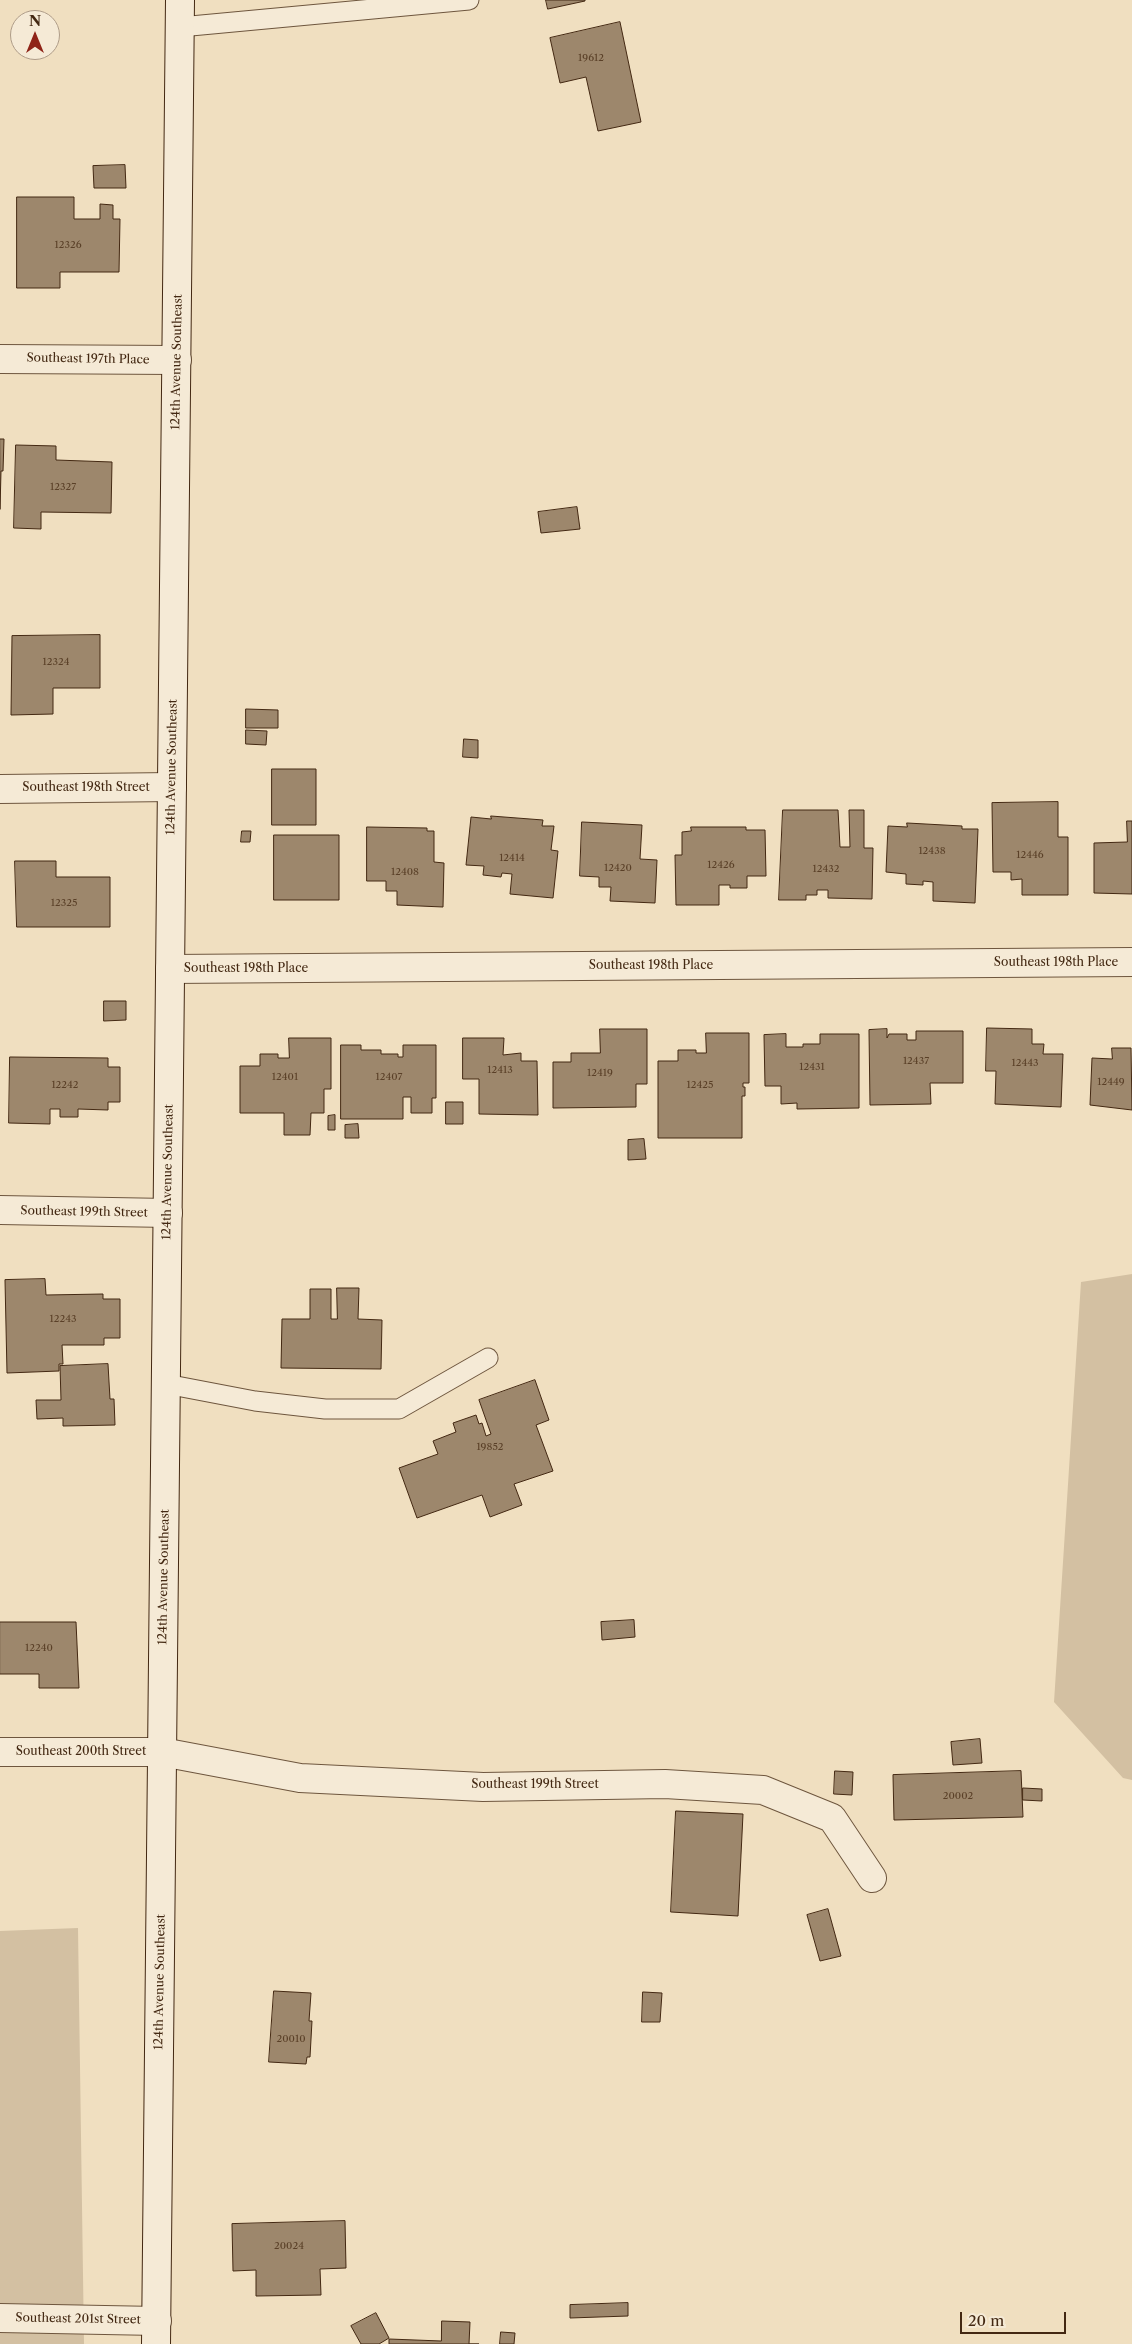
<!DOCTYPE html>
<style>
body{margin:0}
#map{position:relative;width:1132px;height:2344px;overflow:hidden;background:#f0dfc0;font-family:"Libre Caslon Text",serif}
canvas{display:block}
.north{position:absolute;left:10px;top:10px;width:50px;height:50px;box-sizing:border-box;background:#f5ead6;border:1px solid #ae9c88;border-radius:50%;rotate:0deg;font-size:14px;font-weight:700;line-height:20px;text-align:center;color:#432812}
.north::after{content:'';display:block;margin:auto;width:18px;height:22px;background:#8f2418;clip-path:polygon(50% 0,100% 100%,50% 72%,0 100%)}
.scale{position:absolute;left:960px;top:2312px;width:106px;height:22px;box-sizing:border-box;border:2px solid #432812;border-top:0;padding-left:6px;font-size:15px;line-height:18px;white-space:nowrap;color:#432812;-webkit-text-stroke:4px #f5ead6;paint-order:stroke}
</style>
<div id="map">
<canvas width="1132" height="2344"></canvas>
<div class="north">N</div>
<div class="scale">20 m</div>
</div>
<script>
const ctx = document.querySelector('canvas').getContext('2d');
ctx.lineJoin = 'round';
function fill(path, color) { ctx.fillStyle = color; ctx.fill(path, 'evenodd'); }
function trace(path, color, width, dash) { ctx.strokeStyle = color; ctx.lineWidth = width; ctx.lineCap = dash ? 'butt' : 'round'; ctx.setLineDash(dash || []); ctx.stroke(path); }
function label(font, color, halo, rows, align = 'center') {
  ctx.font = font + ' "Libre Caslon Text",serif'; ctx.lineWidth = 4; ctx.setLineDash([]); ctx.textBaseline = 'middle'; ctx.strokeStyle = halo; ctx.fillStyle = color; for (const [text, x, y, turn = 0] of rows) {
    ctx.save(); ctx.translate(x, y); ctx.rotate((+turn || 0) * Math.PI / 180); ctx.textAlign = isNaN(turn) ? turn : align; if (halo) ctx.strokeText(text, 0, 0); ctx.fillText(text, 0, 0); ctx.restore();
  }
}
fill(new Path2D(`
 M1132,1274V1780L1123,1778L1054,1702L1081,1282Z
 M78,1928L84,2344H0V1931Z`), '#d3c0a2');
const building = new Path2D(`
 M546,0H585V1L548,9Z
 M620,22L641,122L598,131L586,77L560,83L550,38Z
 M125,165L126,188H94L93,166Z
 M17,197H74V219H100V204L113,205V219H120L119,272H60V288H17Z
 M0,439H4L3,471H1L0,509Z
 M16,445L56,446V460L112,462L111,513L41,512V529L14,528Z
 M577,507L580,529L541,533L538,512Z
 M100,635V688H53V714L11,715L12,636Z
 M246,709L278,710V728H246Z
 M246,730L267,731L266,745L246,744Z
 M464,739L478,740V758L463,757Z
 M272,769H316V825H272Z
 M1058,802V837H1068V895H1022V879L1011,880V872H993L992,803Z
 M783,810H838L840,847H850L849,810H864V848H873L872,899L828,898V890H817V895H806V900H779Z
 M491,816L543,820L542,826H554L551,850L558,851L553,898L510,894L512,874L502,873L501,877L483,875L484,866L466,865L471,817L491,819Z
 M1127,821H1132V894L1094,893V843L1127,842Z
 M582,822L642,825L640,859L657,860L655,903L610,901L611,887H599V877L580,876Z
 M907,823L962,826V829H978L975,903L933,901V882L923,881V885L906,884V874L886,872L888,826L907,827Z
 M367,827L427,828V831H434V862L444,863L443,907L397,905V891H386V881H367Z
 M691,827H746V830H765L766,876H747V888H730V885H719V905H676L675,855H682V832L691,831Z
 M242,831H251L250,842H241Z
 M274,835H339V900H274Z
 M15,861H56V877H110V927H17Z
 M104,1001H126V1020L104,1021Z
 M987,1028L1032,1029V1044H1044L1043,1054H1063L1061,1107L995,1104L996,1071H986Z
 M600,1029H647V1084H636V1107L553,1108V1062H571V1053H600Z
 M887,1029V1038L889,1034H907V1040H916V1031H963V1083H930L931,1104L870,1105L869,1030Z
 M706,1033H749V1083H743V1087H745V1096H742V1138H658V1061H678V1050H696V1053H706Z
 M786,1034V1047H803V1044H820V1034H859V1108L797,1109V1103L781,1104V1086H765L764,1035Z
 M289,1038H331V1089H324V1113H311L310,1135H284V1113H240V1066H260V1054H278V1058H289Z
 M463,1038H504L503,1055L521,1053V1061H537L538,1115L479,1114V1079H463Z
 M341,1045H361V1050H381V1054H398V1057H403V1045H436V1098H432V1113H411V1097H403V1119H341Z
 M1112,1048H1131L1132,1110L1090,1105L1092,1058L1112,1059Z
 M10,1057L108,1058V1067H120V1102H108V1110L78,1109V1117H60V1109H50V1124L9,1123Z
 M446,1102H463V1124H446Z
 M335,1115V1130H328V1116Z
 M358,1124L359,1138H345V1125Z
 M644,1139L646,1159L628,1160V1140Z
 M45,1279L46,1295L103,1294V1299H120V1338H104V1345H62L63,1364H59V1371L7,1373L5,1280Z
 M337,1288H359L358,1319L382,1320L381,1369L281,1368L282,1319H310V1289H331V1319H337Z
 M108,1364L110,1399H114L115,1425L63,1426V1418L37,1419L36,1400H61L60,1366Z
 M535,1380L549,1420L536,1425L553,1471L514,1484L522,1505L490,1517L482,1495L417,1518L399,1468L438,1454L433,1441L456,1432L453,1423L476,1415L479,1424L482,1423L486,1436L491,1434L479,1400Z
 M634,1620L635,1637L602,1640L601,1622Z
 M0,1622H76L79,1688H39V1674H0Z
 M980,1739L982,1763L953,1765L951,1742Z
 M835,1771L853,1772L852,1795L834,1794Z
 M1021,1771L1023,1817L894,1820L893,1775Z
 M1023,1788L1042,1789V1801L1023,1800Z
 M676,1811L743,1814L738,1916L671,1912Z
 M828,1909L841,1956L820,1961L807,1915Z
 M274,1991L311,1993L309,2021H312L310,2057H307L306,2064L269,2062Z
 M643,1992L662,1993L660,2022H642Z
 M345,2221L346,2268L320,2269L321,2295L256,2296V2270L233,2271L232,2224Z
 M628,2303V2316L570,2318V2305Z
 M376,2313L389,2338L379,2344H361L351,2326Z
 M442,2321L470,2322L469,2344H479H389V2339L441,2341Z
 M501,2332L515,2333L514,2344H500Z`);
fill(building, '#9d876c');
trace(building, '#432812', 1);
const lane = new Path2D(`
 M180,27L469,0
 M166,1384L255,1401L325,1409H399L488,1358`);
const street = new Path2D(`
 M0,359L177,360
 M0,789L172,787
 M170,969L1132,962
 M0,1210L168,1213
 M0,1752H162L300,1778L483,1787L665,1784L763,1790L832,1818L872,1878
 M0,2318L157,2321`);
const secondary = new Path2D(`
 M156,2344L180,0`);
trace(lane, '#6e563e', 21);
trace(street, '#6e563e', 30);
trace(secondary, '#432812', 30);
trace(lane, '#f5ead6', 19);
trace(street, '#f5ead6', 28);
trace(secondary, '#f5ead6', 28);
label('10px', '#5a4028', null, [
 ["19612",591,58],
 ["12326",68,245],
 ["12327",63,487],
 ["12324",56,662],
 ["12438",932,851],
 ["12446",1030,855],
 ["12414",512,858],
 ["12426",721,865],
 ["12420",618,868],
 ["12432",826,869],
 ["12408",405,872],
 ["12325",64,903],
 ["12437",916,1061],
 ["12443",1025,1063],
 ["12431",812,1067],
 ["12413",500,1070],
 ["12419",600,1073],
 ["12401",285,1077],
 ["12407",389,1077],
 ["12449",1111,1082],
 ["12242",65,1085],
 ["12425",700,1085],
 ["12243",63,1319],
 ["19852",490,1447],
 ["12240",39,1648],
 ["20002",958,1796],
 ["20010",291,2039],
 ["20024",289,2246]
]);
label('12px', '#432812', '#f5ead6', [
 ["Southeast 197th Place",88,359,1],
 ["124th Avenue Southeast",177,362,-89],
 ["124th Avenue Southeast",172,767,-89],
 ["Southeast 198th Street",86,788],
 ["Southeast 198th Place",1056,963],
 ["Southeast 198th Place",651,966],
 ["Southeast 198th Place",246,969],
 ["124th Avenue Southeast",168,1172,-89],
 ["Southeast 199th Street",84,1212,1],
 ["124th Avenue Southeast",164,1577,-89],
 ["Southeast 200th Street",81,1752],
 ["Southeast 199th Street",535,1785],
 ["124th Avenue Southeast",160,1982,-89],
 ["Southeast 201st Street",78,2319,1]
]);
</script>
